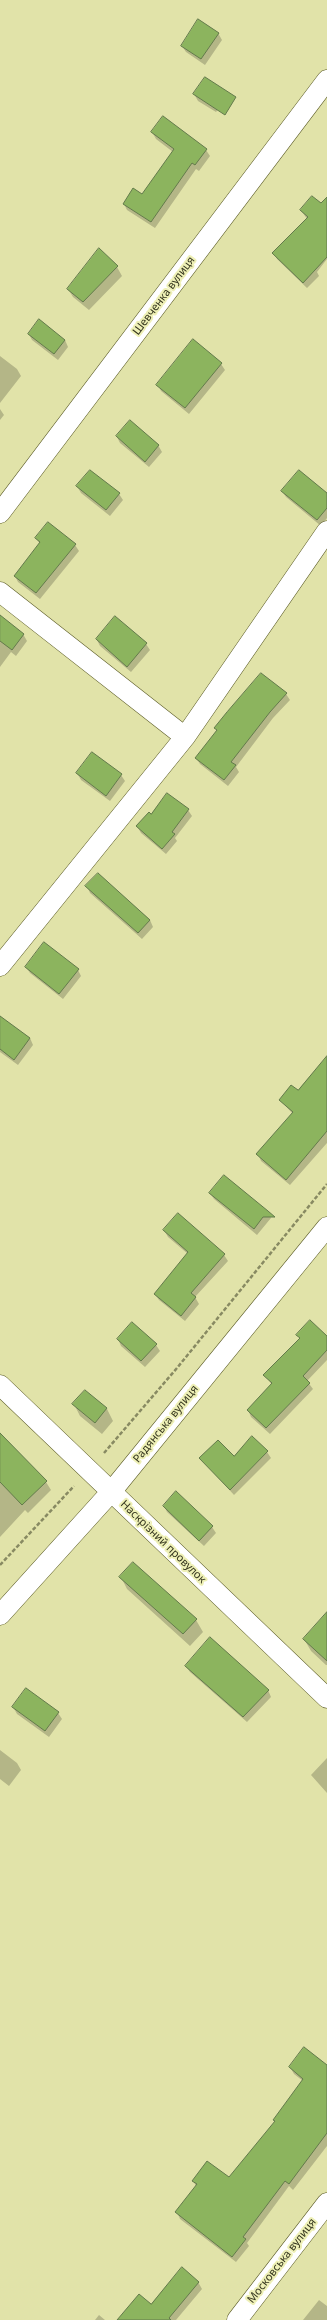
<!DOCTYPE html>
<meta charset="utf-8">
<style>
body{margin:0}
canvas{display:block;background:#e1e3a9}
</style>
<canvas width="327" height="2320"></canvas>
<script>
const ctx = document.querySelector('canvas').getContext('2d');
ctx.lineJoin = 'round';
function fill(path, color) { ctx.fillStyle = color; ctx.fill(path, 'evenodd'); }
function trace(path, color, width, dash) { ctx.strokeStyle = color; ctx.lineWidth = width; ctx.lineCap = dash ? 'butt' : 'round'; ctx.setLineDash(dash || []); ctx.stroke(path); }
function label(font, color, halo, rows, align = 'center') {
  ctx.font = font + ' "Noto Sans",sans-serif'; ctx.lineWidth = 4; ctx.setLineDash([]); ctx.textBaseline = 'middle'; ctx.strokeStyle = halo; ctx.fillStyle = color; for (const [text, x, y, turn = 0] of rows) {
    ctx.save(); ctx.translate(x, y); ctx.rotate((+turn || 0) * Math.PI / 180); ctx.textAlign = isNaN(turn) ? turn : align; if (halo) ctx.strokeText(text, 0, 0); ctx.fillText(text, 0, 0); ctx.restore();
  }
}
fill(new Path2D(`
 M218,33L222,40L205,65L186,52L182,46Z
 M194,94L229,97L216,112L198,101Z
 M152,132L206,150L210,156L199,171L196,169L155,228L127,210L124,204L143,195L173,152L156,139Z
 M301,210H327V259L317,272L319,276L307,288L277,259L274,253L307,219Z
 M117,267L122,276L89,310L73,297L68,289Z
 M29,334L65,340L68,347L58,360L32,340Z
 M0,356L17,369L21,376L0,403Z
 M221,364L225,370L189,414L161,391L158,385Z
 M0,409L4,415L0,420Z
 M117,437L158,445L162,452L149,467L120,443Z
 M77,486L119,494L123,500L110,516L81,493Z
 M282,491L327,494V518L321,526L286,497Z
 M36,538L75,545L79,551L40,599L18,582L15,576L40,544Z
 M0,617L23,634L27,641L16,656L11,652L0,667Z
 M115,618L146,644L150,650L131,672L100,646L97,640Z
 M286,694L290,700L273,718L236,767L239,772L228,786L200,764L196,758L217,731L216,728Z
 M92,753L121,775L125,781L110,801L81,780L77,773Z
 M188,810L192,816L175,838L177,841L166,854L141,833L137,826L151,815Z
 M98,874L150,920L153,927L142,939L90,893L87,886Z
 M26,967L78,970L81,976L63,999L30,973Z
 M0,1017L30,1038L33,1045L18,1065L0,1052Z
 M327,1058V1143L290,1185L261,1161L258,1154L293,1114L280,1100L298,1092Z
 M210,1193L267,1212L271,1218L257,1235L214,1199Z
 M178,1214L224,1255L228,1261L195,1297L199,1304L185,1321L159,1300L155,1294L188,1254L168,1237L164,1230Z
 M298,1335L327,1338V1360L307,1381L313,1389L270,1434L251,1417L248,1410L272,1385L265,1375L300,1339Z
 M118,1339L156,1345L160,1351L145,1367L121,1346Z
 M85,1391L107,1409L113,1421L102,1434L80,1416L74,1404Z
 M0,1437L46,1482L51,1490L28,1513L25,1510L0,1537Z
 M267,1452L271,1458L234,1495L200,1458L234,1457Z
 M176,1493L212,1527L216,1533L204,1546L167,1512L164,1506Z
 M121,1577L196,1620L203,1632L190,1646L127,1589Z
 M327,1613V1665H326L311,1651L304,1639Z
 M186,1666L268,1690L271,1697L247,1722L190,1672Z
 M13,1707L58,1713L62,1719L49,1737L17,1714Z
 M0,1750L17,1763L21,1770L9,1786L0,1779Z
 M327,1758V1793L311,1775Z
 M327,2066V2146L293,2190L289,2186L247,2243L249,2246L236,2262L180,2219L177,2212L196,2186L193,2181L229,2178L275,2122L274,2120L303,2081L294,2074L290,2067Z
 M198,2282L202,2289L176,2320H118Z
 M319,2300L327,2306V2320H303Z
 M99,2315L105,2320H95Z`), '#0003');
const building = new Path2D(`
 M198,19L219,33L201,59L181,46Z
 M205,77L236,97L225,115L193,94Z
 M163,116L207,149L195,165L192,163L151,222L123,204L133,188L142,194L174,149L151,132Z
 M312,196L321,203L327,197V257L303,283L272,253L308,217L300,210Z
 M99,248L118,266L83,302L67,289Z
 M39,319L65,340L54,354L28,334Z
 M193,339L222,363L185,408L156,385Z
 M130,420L159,445L145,462L116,436Z
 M90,470L120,493L106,510L76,486Z
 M299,470L327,493V508L317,520L281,491Z
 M48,522L76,544L36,593L14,576L40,542L35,538Z
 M0,615L24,634L12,650L0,641Z
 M115,616L147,643L127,667L96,639Z
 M261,673L287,693L270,712L231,762L236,765L224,780L195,758L217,730L214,728L227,712Z
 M92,752L122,774L106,796L76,773Z
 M167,793L189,809L172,832L175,834L162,849L136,826L149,812L151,814Z
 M98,873L150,920L138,933L85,886Z
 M44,942L79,969L59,994L25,967Z
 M0,1016L30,1038L14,1060L0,1049Z
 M327,1056V1131L286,1180L256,1154L293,1112L279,1100L291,1085L298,1090Z
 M224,1175L268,1211L275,1217H263L254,1229L209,1193Z
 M178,1213L225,1254L191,1293L196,1297L181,1316L154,1294L188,1252L163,1230Z
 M310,1320L327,1336V1350L303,1376L310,1383L266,1428L247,1410L272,1383L263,1375L300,1338L296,1335Z
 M132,1322L157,1344L141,1361L117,1339Z
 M85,1390L107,1408L95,1423L72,1404Z
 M0,1433L47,1481L22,1505L0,1482Z
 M252,1436L268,1451L230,1490L199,1458L218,1440L234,1456Z
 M176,1491L213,1526L199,1541L163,1506Z
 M133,1562L197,1619L183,1634L119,1577Z
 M327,1612V1661L303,1639Z
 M210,1637L269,1690L243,1717L185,1666Z
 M26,1688L59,1712L45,1731L12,1707Z
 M304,2047L327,2065V2133L289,2184L285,2181L243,2237L246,2239L232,2257L175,2212L197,2184L192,2181L207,2161L229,2177L275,2121L273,2120L303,2079L289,2067Z
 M182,2267L199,2282L169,2318L171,2320H117L139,2294L151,2304Z`);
fill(building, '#8cb45e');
trace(building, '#637a4b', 1);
const minor = new Path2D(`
 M0,513L327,80
 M0,592L185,737
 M0,966L185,737L327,531
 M0,1385L327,1698
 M0,1615L111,1492L327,1227
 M237,2320L327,2203`);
trace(minor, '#5a5a25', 21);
trace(new Path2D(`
 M104,1453L177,1368L327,1184
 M0,1565L74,1486`), '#888a62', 2.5, [4, 2]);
trace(minor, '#fff', 20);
label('11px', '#34351e', '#eef0b6', [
 ["Шевченка вулиця",164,296,-53],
 ["Радянська вулиця",166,1424,-51],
 ["Наскрізний провулок",163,1542,44],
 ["Московська вулиця",282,2261,-52]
]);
</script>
